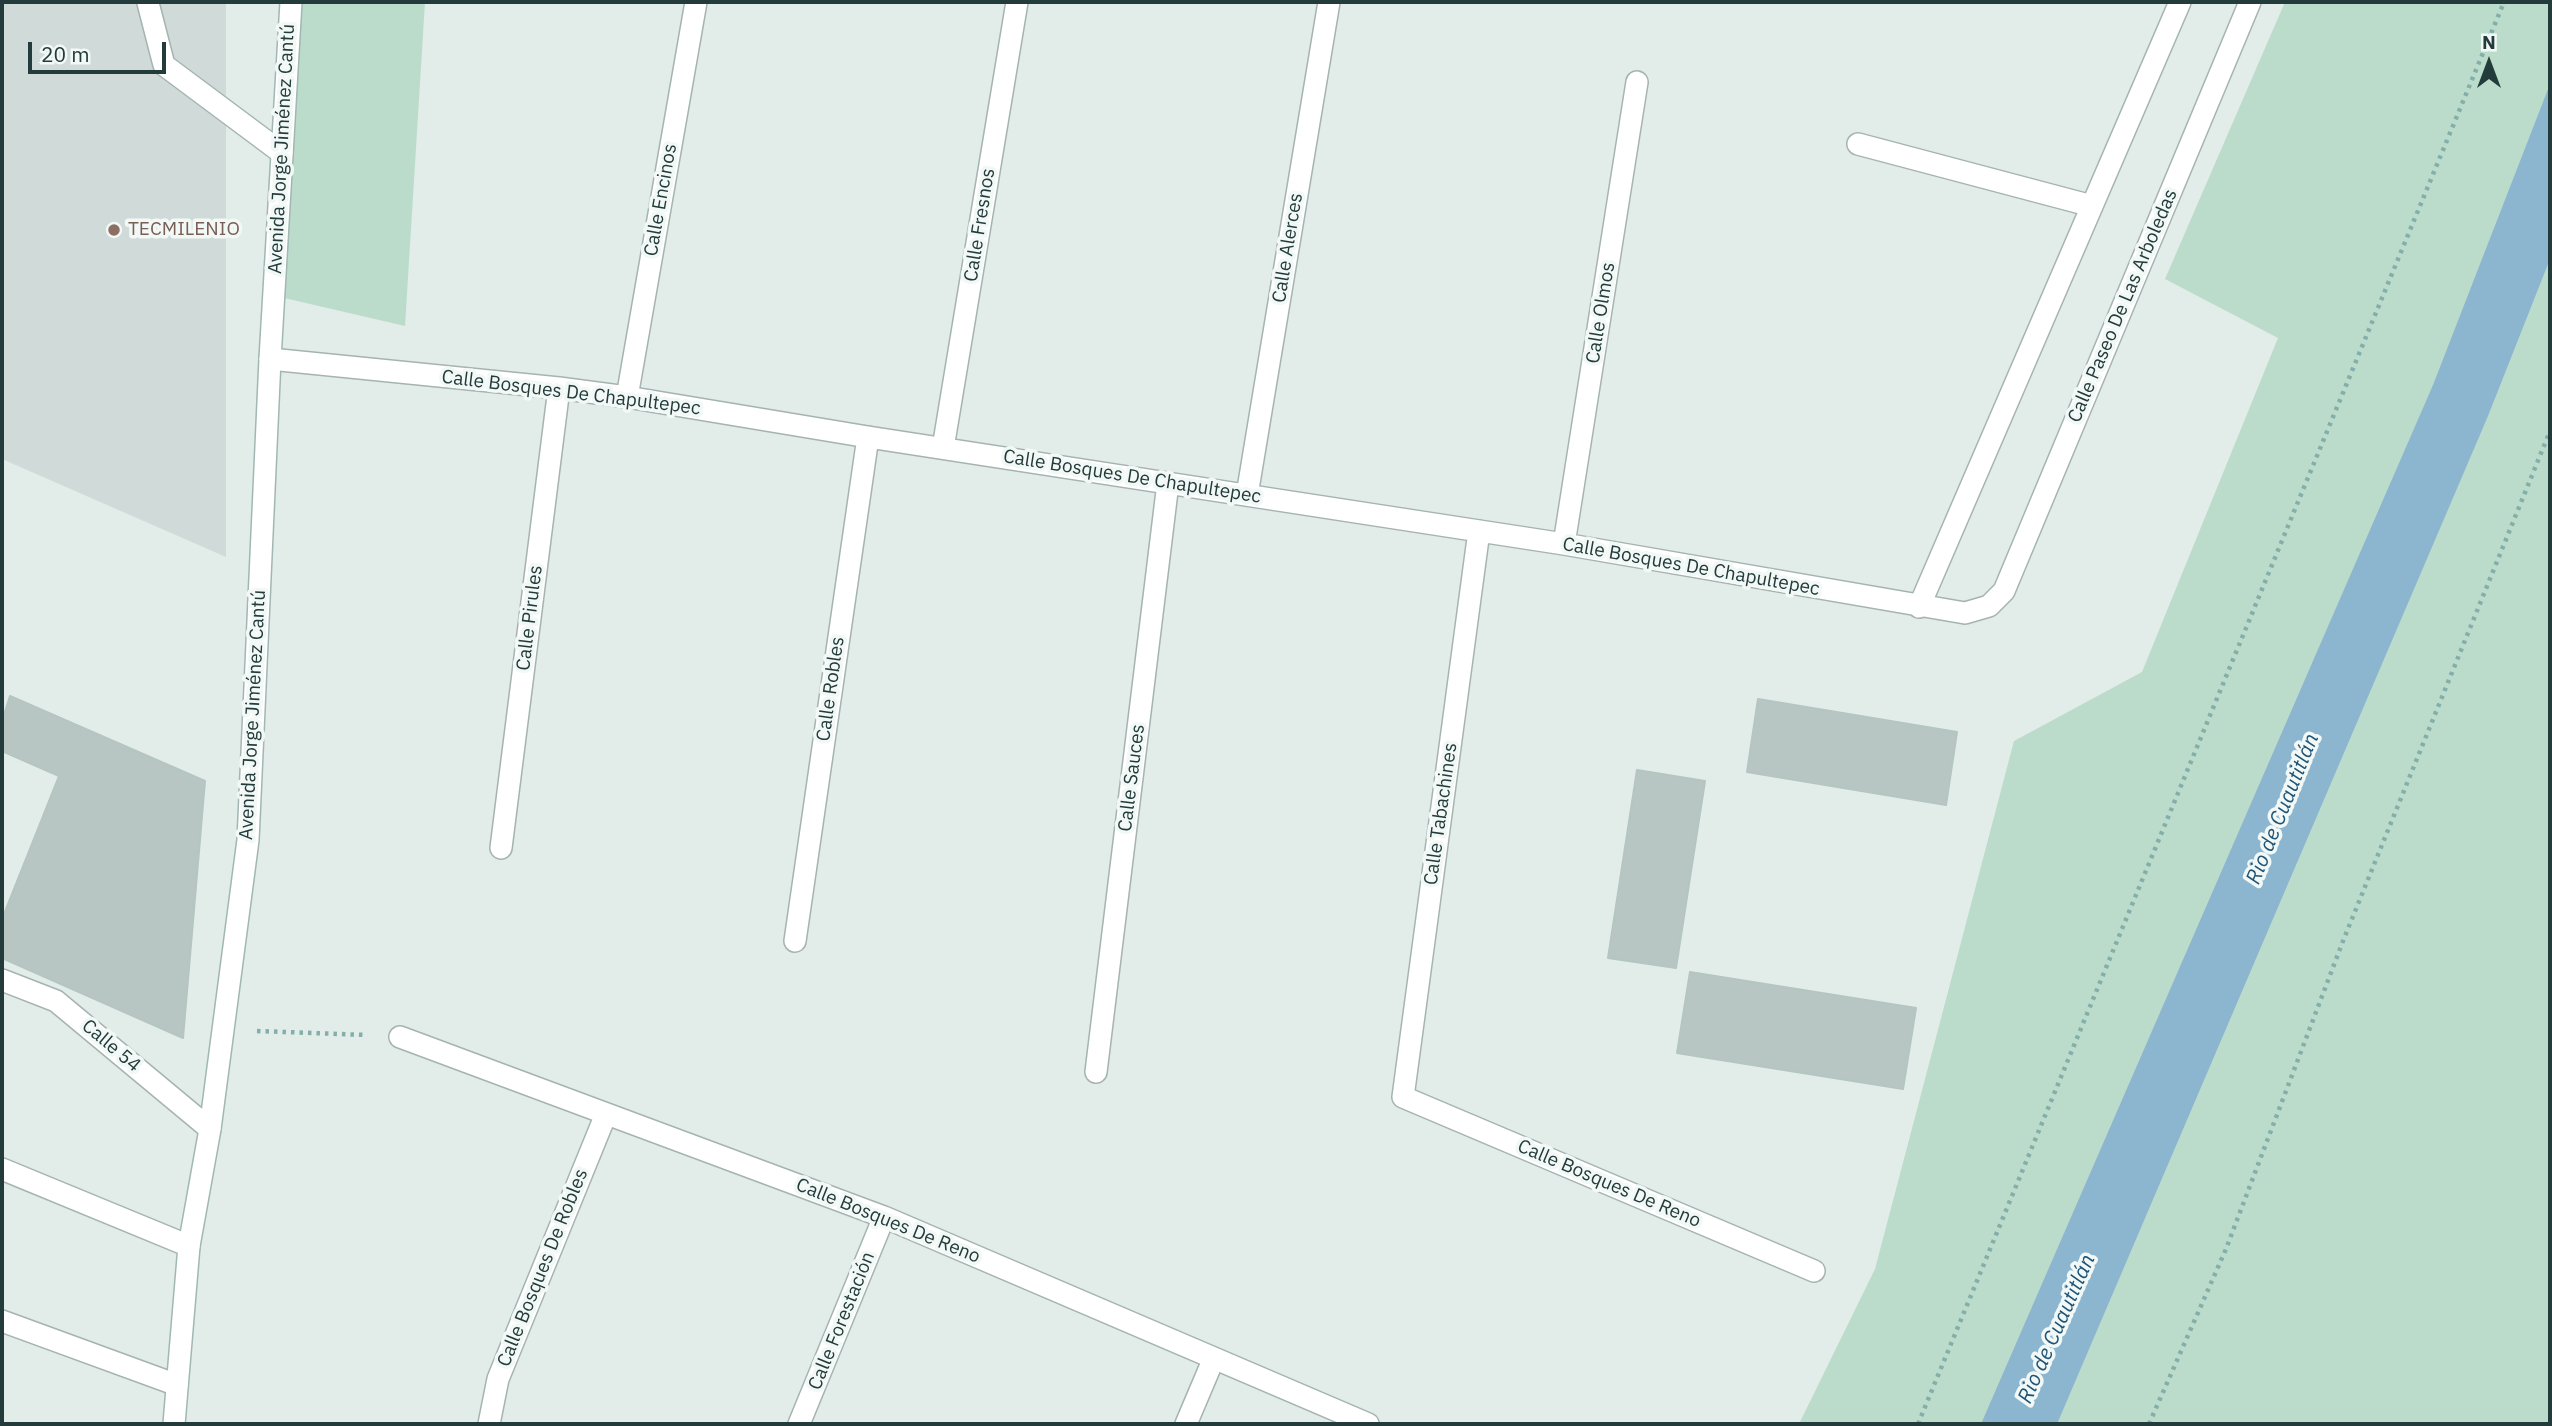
<!DOCTYPE html>
<meta charset="utf-8">
<style>
body{margin:0}
#map{position:relative;width:2552px;height:1426px;overflow:hidden;background:#e2ece9;font-family:"IBM Plex Sans",sans-serif}
canvas{display:block}
.frame{position:absolute;inset:0;border:4px solid #233c3b;pointer-events:none}
.north{position:absolute;left:2454px;top:28px;width:70px;height:70px;-webkit-text-stroke:5px #f2f8f6;paint-order:stroke;rotate:0deg;font-size:19px;font-weight:700;line-height:28px;text-align:center;color:#233c3b}
.north::after{content:'';display:block;margin:auto;width:24px;height:32px;background:#233c3b;clip-path:polygon(50% 0,100% 100%,50% 72%,0 100%)}
.scale{position:absolute;left:28px;top:42px;width:138px;height:32px;box-sizing:border-box;border:4px solid #233c3b;border-top:0;padding-left:9px;font-size:21px;line-height:24px;white-space:nowrap;color:#233c3b;-webkit-text-stroke:5px #f2f8f6;paint-order:stroke}
</style>
<div id="map">
<canvas width="2552" height="1426"></canvas>
<div class="frame"></div>
<div class="north">N</div>
<div class="scale">20 m</div>
</div>
<script>
const ctx = document.querySelector('canvas').getContext('2d');
ctx.lineJoin = 'round';
function fill(path, color) { ctx.fillStyle = color; ctx.fill(path, 'evenodd'); }
function trace(path, color, width, dash) { ctx.strokeStyle = color; ctx.lineWidth = width; ctx.lineCap = dash ? 'butt' : 'round'; ctx.setLineDash(dash || []); ctx.stroke(path); }
function label(font, color, halo, rows, align = 'center') {
  ctx.font = font + ' "IBM Plex Sans",sans-serif'; ctx.lineWidth = 7; ctx.setLineDash([]); ctx.textBaseline = 'middle'; ctx.strokeStyle = halo; ctx.fillStyle = color; for (const [text, x, y, turn = 0] of rows) {
    ctx.save(); ctx.translate(x, y); ctx.rotate((+turn || 0) * Math.PI / 180); ctx.textAlign = isNaN(turn) ? turn : align; if (halo) ctx.strokeText(text, 0, 0); ctx.fillText(text, 0, 0); ctx.restore();
  }
}
fill(new Path2D(`
 M2,2H226V557L2,459Z`), '#d0dbd9');
fill(new Path2D(`
 M298,2H425L405,326L280,297Z
 M2285,2H2550V1424H1799L1875,1269L2014,741L2142,672L2278,338L2165,279Z`), '#bbdccb');
fill(new Path2D(`
 M2550,84V259L2488,416L2057,1424H1981L2433,385Z`), '#8cb6cf');
const building = new Path2D(`
 M10,696L205,781L183,1038L2,958V919L59,776L2,751V721Z
 M1758,699L1957,732L1946,805L1747,772Z
 M1637,770L1705,781L1676,968L1608,958Z
 M1690,972L1916,1008L1903,1089L1677,1053Z`);
fill(building, '#b7c6c3');
trace(building, '#b4c5c2', 2);
const service = new Path2D(`
 M148,3L164,65L282,153
 M2,1169L189,1246
 M2,1321L177,1385`);
const minor = new Path2D(`
 M1858,144L2092,206
 M270,359L559,388L627,397L868,437L1564,544L1965,613L1989,606L2004,591L2250,2
 M627,397L696,2
 M943,448L1017,2
 M1247,495L1329,2
 M1479,531L1403,1097L1814,1271
 M1564,544L1637,82
 M1919,607L2180,2
 M501,848L559,388
 M795,941L868,437
 M2,980L56,1001L210,1129
 M400,1037L884,1217L1368,1424
 M1096,1072L1168,483
 M489,1424L498,1379L606,1114
 M799,1424L884,1217
 M1186,1424L1214,1358`);
const secondary = new Path2D(`
 M174,1424L189,1246L210,1129L248,840L270,359L291,2`);
trace(service, '#a5b4b1', 24);
trace(minor, '#a5b4b1', 24);
trace(secondary, '#a1b7b4', 24);
trace(new Path2D(`
 M257,1031L367,1035
 M1918,1424L2504,2
 M2149,1424L2226,1249L2343,941L2550,431`), '#83aeaa', 4.5, [3.5, 5]);
trace(service, '#fff', 21);
trace(minor, '#fff', 21);
trace(secondary, '#fff', 21);
for (const [x, y, r, color] of [
 [114,230,7,"#8d6e63"]
]) { const dot = new Path2D(); dot.arc(x, y, r, 0, 2 * Math.PI); ctx.fillStyle = color; ctx.fill(dot); trace(dot, '#f2f8f6', 2.5); }
label('19px', '#233c3b', '#f2f8f6', [
 ["Avenida Jorge Jiménez Cantú",282,149,-87],
 ["Calle Encinos",661,200,-80],
 ["Calle Fresnos",980,225,-81],
 ["Calle Alerces",1288,248,-81],
 ["Calle Paseo De Las Arboledas",2123,306,-67],
 ["Calle Olmos",1601,313,-81],
 ["Calle Bosques De Chapultepec",571,393,7],
 ["Calle Bosques De Chapultepec",1132,477,9],
 ["Calle Bosques De Chapultepec",1691,567,10],
 ["Calle Pirules",530,618,-83],
 ["Calle Robles",831,689,-82],
 ["Avenida Jorge Jiménez Cantú",253,715,-87],
 ["Calle Sauces",1132,778,-83],
 ["Calle Tabachines",1441,814,-82],
 ["Calle 54",111,1046,40],
 ["Calle Bosques De Reno",1609,1184,23],
 ["Calle Bosques De Reno",888,1221,22],
 ["Calle Bosques De Robles",543,1268,-68],
 ["Calle Forestación",842,1321,-68]
]);
label('19px', '#785e54', '#f2f8f6', [
 ["TECMILENIO",128,230]
], 'left');
label('italic 21px', '#1f5476', '#f2f8f6', [
 ["Rio de Cuautitlán",2283,809,-68],
 ["Rio de Cuautitlán",2057,1329,-66]
]);
</script>
